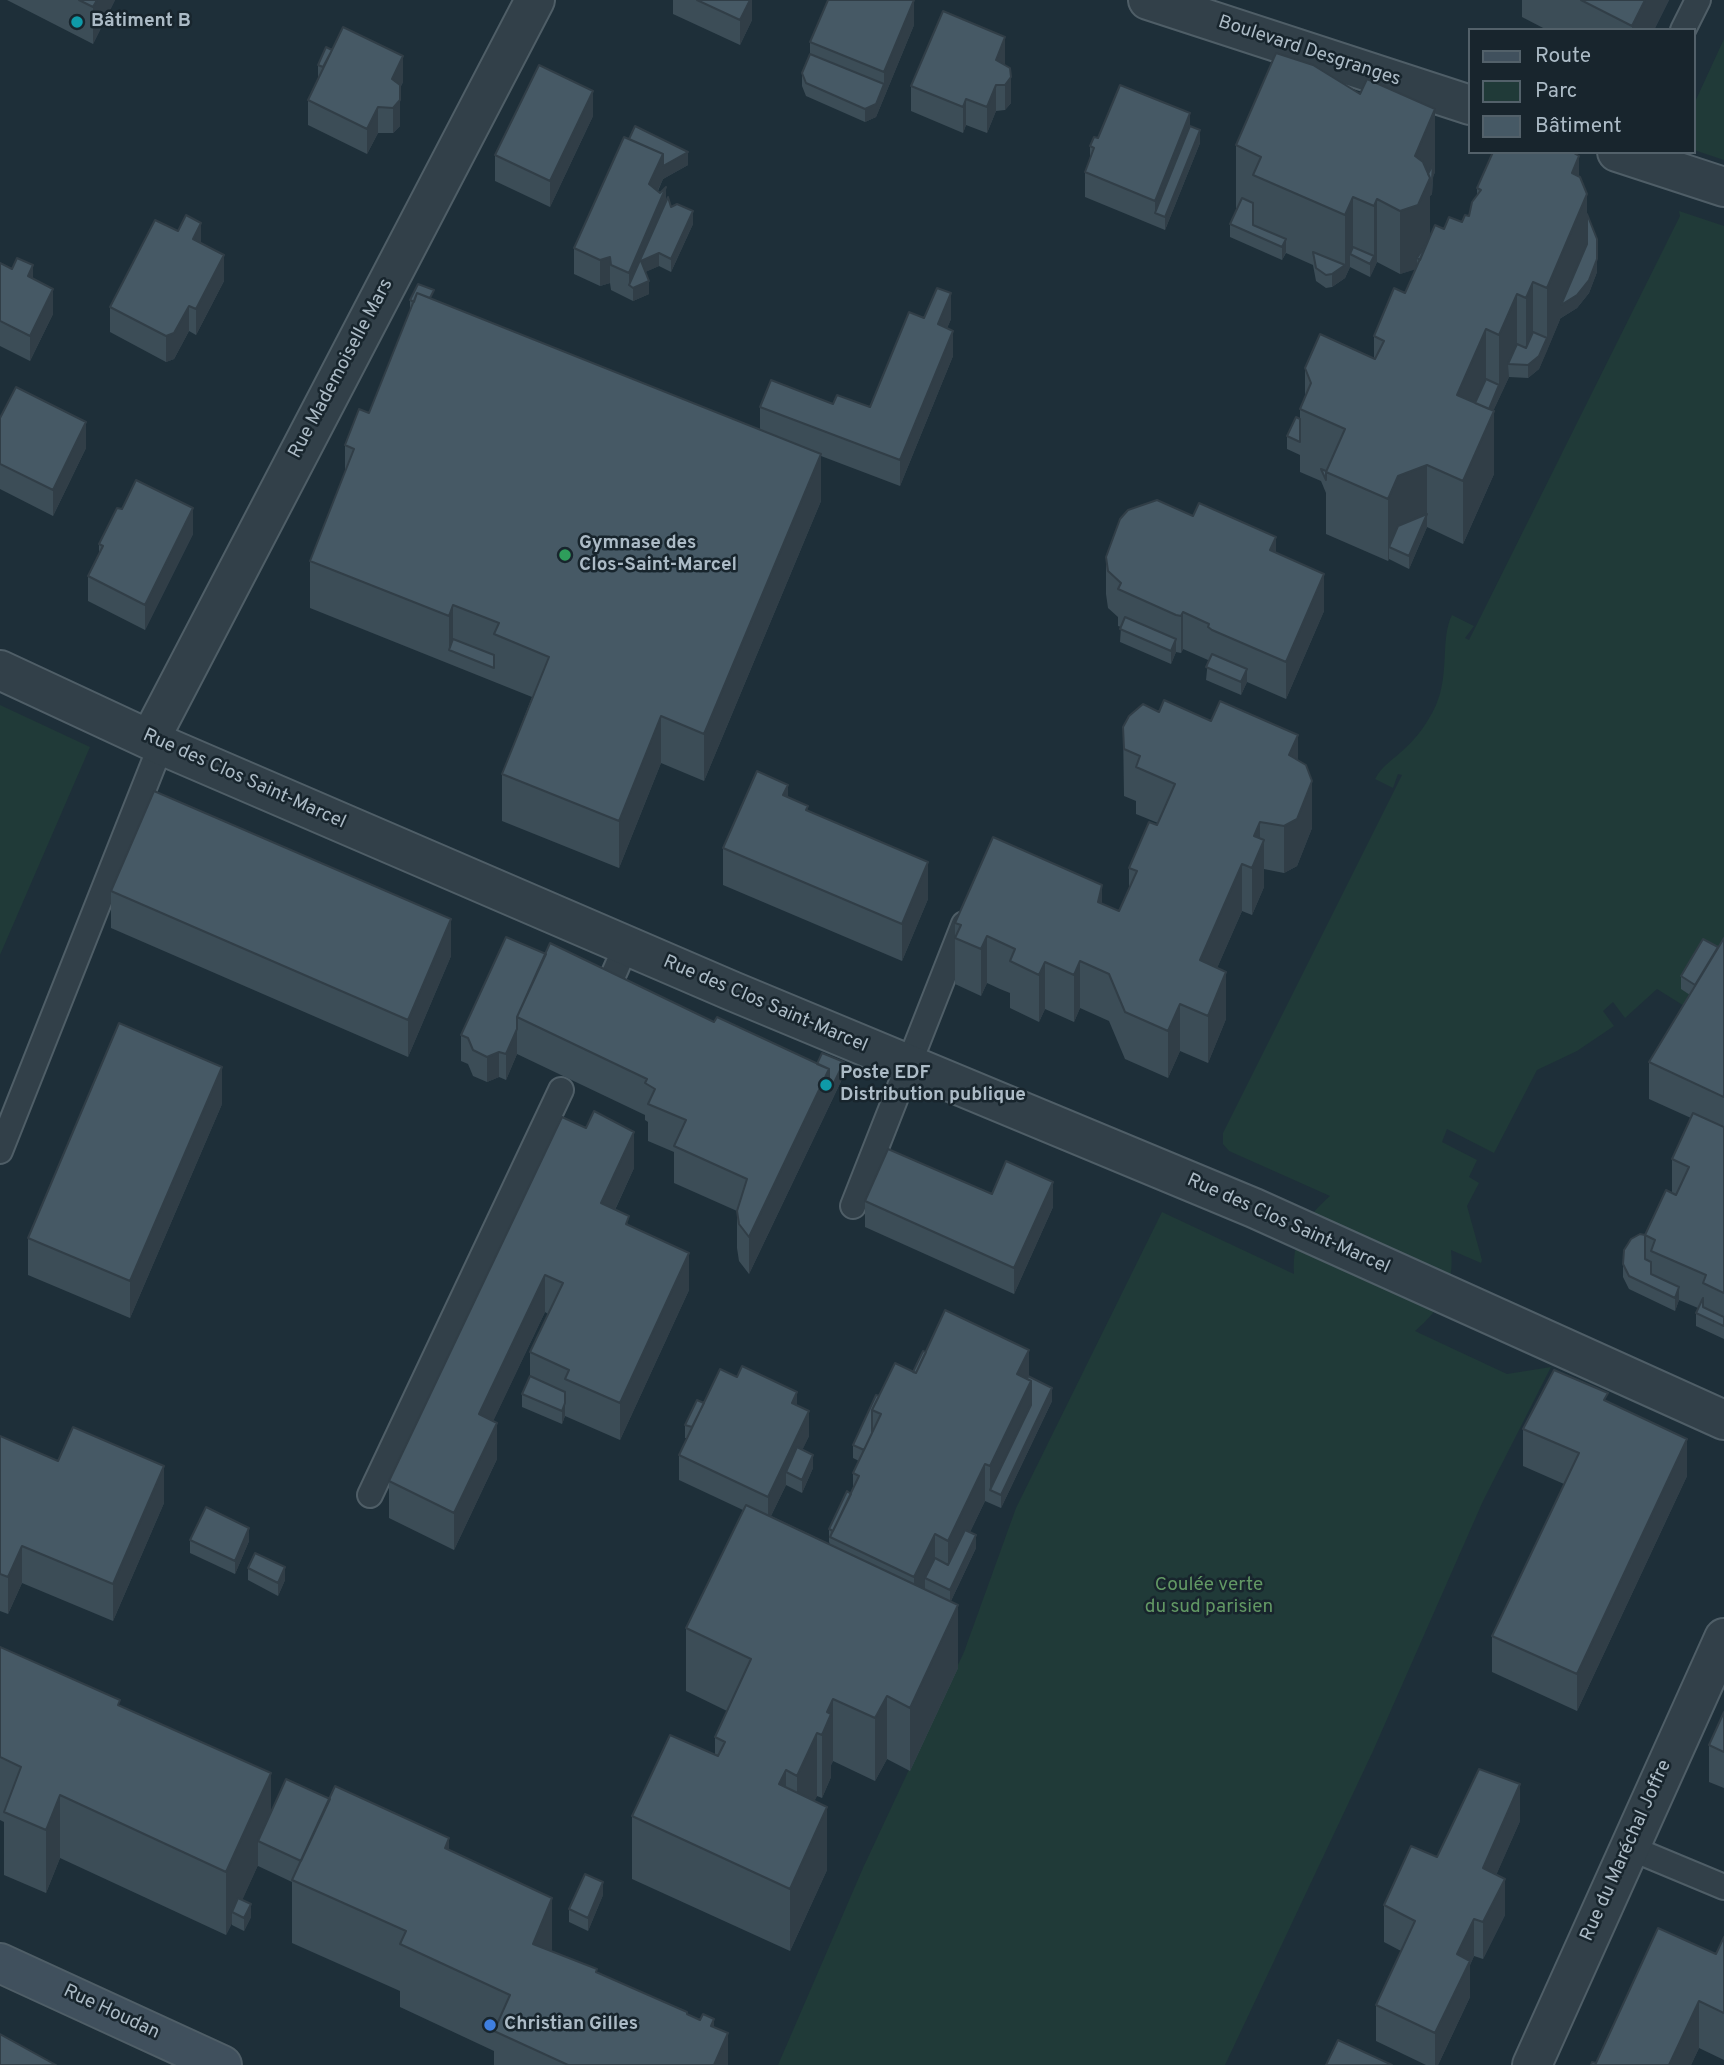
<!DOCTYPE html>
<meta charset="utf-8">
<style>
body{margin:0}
#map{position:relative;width:1724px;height:2065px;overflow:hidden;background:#1e2f39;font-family:Overpass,sans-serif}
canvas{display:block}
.legend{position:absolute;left:1468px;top:28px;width:228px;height:126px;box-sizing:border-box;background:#18252d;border:2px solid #53616a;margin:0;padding:9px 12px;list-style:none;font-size:21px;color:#acbbc6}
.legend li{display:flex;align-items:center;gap:14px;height:35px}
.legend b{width:35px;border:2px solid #53616a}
</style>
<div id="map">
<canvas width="1724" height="2065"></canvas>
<ul class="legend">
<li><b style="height:9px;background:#40505d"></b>Route</li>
<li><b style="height:19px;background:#203a38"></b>Parc</li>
<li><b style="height:19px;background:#465965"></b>Bâtiment</li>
</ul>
</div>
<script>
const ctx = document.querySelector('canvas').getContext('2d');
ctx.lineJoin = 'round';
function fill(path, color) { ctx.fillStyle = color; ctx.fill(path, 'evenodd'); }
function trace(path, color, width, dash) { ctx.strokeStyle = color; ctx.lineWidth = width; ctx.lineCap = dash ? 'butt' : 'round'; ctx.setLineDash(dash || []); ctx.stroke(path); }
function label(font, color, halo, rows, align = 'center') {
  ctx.font = font + ' Overpass,sans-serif'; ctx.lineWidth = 5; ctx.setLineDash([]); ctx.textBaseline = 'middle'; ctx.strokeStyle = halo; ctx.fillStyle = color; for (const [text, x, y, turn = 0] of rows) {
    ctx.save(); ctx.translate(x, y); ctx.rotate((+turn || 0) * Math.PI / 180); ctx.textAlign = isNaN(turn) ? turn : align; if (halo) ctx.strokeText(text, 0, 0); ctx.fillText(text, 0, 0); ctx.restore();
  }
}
fill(new Path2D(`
 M1724,39V160L1694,150V104Z
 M1679,211L1724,226V969L1697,1014L1657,989L1625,1018L1613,1002L1603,1011L1614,1026L1577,1051L1537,1070L1494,1153L1447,1129L1442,1142L1477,1160L1469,1177L1479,1183L1467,1206L1482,1260L1481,1263L1451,1250C1455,1285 1441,1309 1415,1331L1507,1374L1551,1367L1483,1501L1373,1751L1225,2065H778L863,1868L964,1652L1016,1508L1162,1212L1294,1274C1292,1239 1305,1218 1330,1196L1229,1151L1223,1144V1133L1402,775L1398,774L1393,788L1375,779C1382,766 1390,762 1401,752C1416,739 1428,723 1436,705C1450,673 1440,639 1452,615L1474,626L1465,638L1469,640L1680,216Z
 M0,705L90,747L0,955Z`), '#203a38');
const lane = new Path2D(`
 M1683,30L1698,0
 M608,987L626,946
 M0,1151L161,745
 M853,1206L964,924
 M370,1495L561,1090
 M1628,1847L1724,1887`);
const street = new Path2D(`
 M1148,0L1470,105
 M1617,152L1724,187
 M0,670L161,745L732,991L1254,1208L1724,1420
 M150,739L535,0
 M1532,2065L1724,1638`);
const secondary = new Path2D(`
 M0,1963L222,2065`);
trace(lane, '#4f5e67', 28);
trace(street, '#4f5e67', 42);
trace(secondary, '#4f5e67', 42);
trace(lane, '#324049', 24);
trace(street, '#324049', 38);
trace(secondary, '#40505d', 38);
fill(new Path2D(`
 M7,0H115L93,44Z
 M673,0H752V20L740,45L673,14Z
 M1522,0H1669L1654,30H1547L1522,17Z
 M914,25L876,117L865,122L806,96L802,86V73L810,54V42Z
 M1005,63L1004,65L1011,103L1005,110L996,111L987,133L966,125L963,133L911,111V86Z
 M318,65L403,82L400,88V126L393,133H378L367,154L308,125V100L318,78Z
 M593,116L550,207L495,181V155Z
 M1190,126L1200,143L1165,230L1085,197V172L1090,158V146L1098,138Z
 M624,137L688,165L663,179L658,191L666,202L693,224L671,272L659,266L645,272L649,294L633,301L611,290L610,283L600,286L574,274V248Z
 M1236,145L1435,172L1433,177L1432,194L1430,196V237L1444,229L1462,222L1469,216L1477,195V188L1579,177L1597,272L1589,293L1577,308L1561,318V317L1539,369L1528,378L1509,377L1493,411L1494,474L1463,544L1427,527L1409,569L1389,559L1388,561L1326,534V493L1321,481L1300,472V455L1287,449V436L1300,419V409L1305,396V368L1374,359V336L1405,293L1415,269L1400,274L1377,262L1370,277L1350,267L1345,278L1332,287L1326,288L1316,281L1313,265L1286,253L1282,260L1230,237V224L1237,209L1236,208Z
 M201,243L224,281L196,335L189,331L174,359L166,362L110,332V307Z
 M0,263L53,314L30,361L0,346Z
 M410,300H434L760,430V407L833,404L870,407L924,318L951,319L947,328L953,356L900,486L821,456V501L704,781L661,763L619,868L502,821V774L532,697L310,608V561L345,472V445L369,413L410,310Z
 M0,418L86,448L53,516L0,489Z
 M193,534L145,630L88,601V576L99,553V544Z
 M1276,553L1324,611L1286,699L1247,682L1241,695L1206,680L1208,660L1183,649L1181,653L1176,652L1171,664L1120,642L1121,627L1118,626V617L1108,608L1106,594V557Z
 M1159,712L1298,760L1312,828L1297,866L1284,873L1264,869V887L1252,915L1242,911L1217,968L1226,1019L1208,1063L1180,1051L1168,1078L1125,1059L1109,1021L1080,1008L1074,1022L1045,1009L1039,1022L1010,1008V993L1000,989L987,983L981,996L955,984V923L1102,904L1119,911L1129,890V868L1158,823L1136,814V801L1124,796L1123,727Z
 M788,797L808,810L928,899L902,961L723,885V848Z
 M111,891L451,956L408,1057L111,928Z
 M1724,938V1339L1696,1326V1313L1698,1308L1679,1300L1675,1311L1629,1289L1623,1277V1264L1645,1235L1672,1193V1159L1691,1118L1649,1099V1062L1690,995L1681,989V976L1718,947Z
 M546,954L844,1075L749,1274L739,1261L737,1248V1211L674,1183V1152L648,1141V1122L645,1120V1115L517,1054L506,1080L499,1077L487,1082L473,1076L468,1064L461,1061V1035Z
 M222,1104L130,1318L28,1275V1238Z
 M562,1117L634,1168L615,1210L689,1290L620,1440L565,1416L562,1424L522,1407V1394L530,1376V1352L548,1314L545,1312L493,1421L497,1459L454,1550L389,1518V1481Z
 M992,1194L1053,1207L1014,1294L865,1227V1201Z
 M913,1372L1029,1376L1052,1401L1001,1508L985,1501L970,1532L976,1548L951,1601L958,1668L910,1771L887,1759L875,1781L833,1761L831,1765V1777L822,1798L817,1796L814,1801L827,1870L790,1951L632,1879V1816L715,1754V1737L727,1711L686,1691V1628L743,1510L679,1480V1455L687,1438H685V1425L704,1403L797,1406L809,1436L802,1450L813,1468L802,1493L786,1485L771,1516L830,1544L829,1542V1529L853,1490V1473L859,1461L853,1458V1445L879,1396Z
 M1523,1429L1687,1476L1577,1711L1492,1672V1636L1564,1484L1523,1466Z
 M0,1436L58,1461L164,1503L113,1621L22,1583L8,1614L0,1611Z
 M190,1540L249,1541L235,1574L190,1553Z
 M248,1568L285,1580L278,1596L248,1580Z
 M0,1647L120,1706L271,1812L330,1799L449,1850L552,1951L714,2027L728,2065H494V2051L400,2007V1991L292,1943V1882L258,1866V1865L242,1900L251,1917L244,1931L232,1925V1923L226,1935L60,1858L46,1893L4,1875V1822L0,1820Z
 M1724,1712V1788L1709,1782V1745Z
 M1520,1821L1496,1875L1505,1915L1483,1959L1474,1956L1470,1965V1997L1438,2065H1426L1376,2041V2005L1401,1951L1384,1942V1905L1437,1857Z
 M603,1895L588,1931L569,1922V1909Z
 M1724,1937V2060L1699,2048L1691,2065H1591L1596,2063L1716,1954Z`), '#3c4d57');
fill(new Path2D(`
 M97,0H115L93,44V7Z
 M744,0H752V20L740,45V20Z
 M914,0V25L876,117L865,122V109L884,84V72Z
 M1645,0H1669L1654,30H1632V26Z
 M1005,37V63L996,85V60Z
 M403,56V82L392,104V79Z
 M1011,77V103L1005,110V85Z
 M996,85V111L987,133V107Z
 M593,91V116L550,207V181Z
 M966,99V125L963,133V107Z
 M400,100V126L393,133V108Z
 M378,107V133L367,154V129Z
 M1435,109V172L1433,177L1432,194L1430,196V241L1417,258V269L1400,274V211L1415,156Z
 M1190,113V138L1155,213V201Z
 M1200,130V143L1165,230V217Z
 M688,152V165L663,179L649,209V184L663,154Z
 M1579,156V212L1587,194V257L1597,239V272L1589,293L1577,308L1561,318V317L1547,351V288L1572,173Z
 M666,187V212L659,253V266L641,274L649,281V294L633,301V288L629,285V298V273Z
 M1353,197V256L1350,254V267L1345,278L1332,287V274L1345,265V215Z
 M1377,199V262L1374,269V206Z
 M693,211V224L671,272V259Z
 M201,223V249L193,239Z
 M1286,239V252L1282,260V247Z
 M224,255V281L196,335V309Z
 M1374,256V269L1370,277V264Z
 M610,257V283L600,286V260Z
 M33,265V291L28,276Z
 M1533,282V345L1526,361V298Z
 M53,289V314L30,361V336Z
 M951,293V319L938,350V324Z
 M1517,294V357L1508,364L1509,377L1478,444V432L1499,385V335Z
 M189,306V331L174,359L166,362V336Z
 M1486,329V392L1470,428L1457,395Z
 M953,331V356L900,486V460Z
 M1547,338V351L1539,369L1528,378V365Z
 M1494,411V474L1463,544V481Z
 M86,422V448L53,516V490Z
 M821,454V501L704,781V734Z
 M1427,465V527L1409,569V556L1389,547V559L1388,561V499L1398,476Z
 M193,508V534L145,630V605Z
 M1276,537V574L1270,550Z
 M1324,574V611L1286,699V662Z
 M453,605V652L449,650V663V616Z
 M1183,612V649L1181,653V616Z
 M1176,639V652L1171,664V651Z
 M1247,669V682L1241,695V682Z
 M661,716V763L619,868V821Z
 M1298,735V782L1289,755Z
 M1312,781V828L1297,866L1284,873V826Z
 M788,785V822L783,795Z
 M1260,822V848L1264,840V887L1252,915V868L1254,836Z
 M928,862V899L902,961V924Z
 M1242,864V911L1200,1007V960Z
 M1102,885V932L1098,902Z
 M451,919V956L408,1057V1020Z
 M987,936V983L981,996V949Z
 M1080,961V1008L1074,1022V975Z
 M1045,962V1009L1039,1022V975Z
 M1226,972V1019L1208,1063V1016Z
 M1180,1004V1051L1168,1078V1031Z
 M517,1029V1054L506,1080V1054Z
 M499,1052V1077L487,1082V1057Z
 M844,1062V1075L749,1274V1237L829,1069Z
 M222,1067V1104L130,1318V1281Z
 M634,1132V1168L601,1240V1203Z
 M1053,1182V1207L1014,1294V1268Z
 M689,1253V1290L620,1440V1403Z
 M545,1275V1312L479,1451V1414Z
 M1679,1287V1300L1675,1311V1298Z
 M1029,1350V1385L1031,1381V1418L990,1490V1466L1017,1374Z
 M1052,1388V1401L1001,1508V1495Z
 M797,1392V1417L792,1403Z
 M565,1403V1416L562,1424V1411Z
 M809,1411V1436L791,1474L786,1472V1485L768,1522V1497Z
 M497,1423V1459L454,1550V1513Z
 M1687,1439V1476L1577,1711V1674Z
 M813,1455V1468L802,1493V1480Z
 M985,1464V1501L948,1578V1541Z
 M164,1466V1503L113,1621V1584Z
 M249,1528V1541L235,1574V1561Z
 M935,1534V1571L925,1578V1591L914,1614V1577Z
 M976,1535V1548L950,1603V1590Z
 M22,1546V1583L8,1614V1577Z
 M285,1567V1580L278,1596V1583Z
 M958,1605V1668L910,1771V1708Z
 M887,1696V1759L875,1781V1718Z
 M833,1699V1761L831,1765V1777L822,1798V1735L827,1712Z
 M817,1733V1796L797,1838V1776Z
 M786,1770V1833L779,1784Z
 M271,1773V1836L258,1841V1865L236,1914L232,1912V1923L226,1935V1872Z
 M1520,1784V1821L1483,1905V1868Z
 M60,1795V1858L46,1893V1830Z
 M827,1807V1870L790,1951V1889Z
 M449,1838V1900L445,1848Z
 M1505,1879V1915L1483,1959V1922Z
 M603,1882V1895L588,1931V1918Z
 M552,1898V1961L533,1944Z
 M251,1904V1917L244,1931V1918Z
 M1474,1919V1956L1470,1965V1997L1438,2065H1435V2033L1457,1954Z
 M1699,2001V2048L1691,2065H1669Z
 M714,2019V2064L728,2033V2065H711V2026Z`), '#313e47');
const building = new Path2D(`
 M79,0H97L93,7Z
 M697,0H750L740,20Z
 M828,0H914L884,72L810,42Z
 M1581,0H1645L1632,26Z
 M943,11L1005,37L996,60L1010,68L1011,77L1005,85H996L987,107L966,99L963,107L911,86Z
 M343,27L403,56L392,79L400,85V100L393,108L378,107L367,129L308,100Z
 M326,47L332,50L323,67L318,65Z
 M1276,53L1313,65L1360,94L1367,79L1435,109L1415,156L1423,162L1430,178L1418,205L1400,211L1377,199L1374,206L1353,197L1345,215L1253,175L1261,157L1236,145Z
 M810,54L884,84L876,104L865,109L806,83L802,73Z
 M539,65L593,91L550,181L495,155Z
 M1120,85L1190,113L1155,201L1085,172L1094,148L1090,146L1094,137L1098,138Z
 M635,126L688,152L663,166V154L629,139Z
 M1190,126L1200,130L1165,217L1155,213Z
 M624,137L663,154L649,184L660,193L666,187L629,273L611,265L610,257L600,260L574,248Z
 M1493,152H1572L1579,156L1572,173L1580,177L1587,194L1547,288L1533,282L1526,298L1517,294L1499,335L1486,329L1457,395L1494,411L1463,481L1427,465L1398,476L1388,499L1326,472L1345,429L1300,409L1311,383L1305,368L1320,334L1375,359L1384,341L1374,336L1394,288L1405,293L1435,225L1444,229L1449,217L1462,222L1465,215L1469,216L1472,202L1481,190L1477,188Z
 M1433,164L1432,181L1430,183V178L1428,174Z
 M668,197L671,207L677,204L693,211L671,259L659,253L641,261L649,281L633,288L629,285Z
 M1242,198L1253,203V225L1286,239L1282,247L1230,224Z
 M1587,214L1597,239V259L1589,280L1577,295L1561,305L1587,244Z
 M186,215L201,223L193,239L224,255L196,309L189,306L174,333L166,336L110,307L155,220L178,231Z
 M1428,241L1420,260L1417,258Z
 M1353,247L1374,256L1370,264L1350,254Z
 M1313,252L1345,265L1332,274L1326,275L1316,268Z
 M17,258L33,265L28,276L53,289L30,336L0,321V263L12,269Z
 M418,284L434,290L430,298L417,293L414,302L410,300Z
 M937,288L951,293L938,324L953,331L900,460L760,407L771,380L833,404L837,395L870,407L909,312L924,318Z
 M417,293L821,454L704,734L661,716L619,821L502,774L549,657L494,634L499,623L453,605L449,616L310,561L354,449L345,445L359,409L369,413Z
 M1533,332L1547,338L1539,356L1528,365L1508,364L1517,344L1526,348Z
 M1486,379L1499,385L1489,409L1475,403Z
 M16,387L86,422L53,490L0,464V418Z
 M1296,417L1300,419V442L1287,436Z
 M1321,469L1326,471V480Z
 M136,480L193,508L145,605L88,576L103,546L99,544L117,508L122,509Z
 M1157,500L1193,516L1199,503L1276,537L1270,550L1324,574L1286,662L1212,630L1208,627L1209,624L1183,612L1181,616L1176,615L1118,589L1121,583L1108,571L1106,557L1120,519L1128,510Z
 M1427,514L1409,556L1389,547L1398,526Z
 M1125,617L1176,639L1171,651L1120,629Z
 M453,639L494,655V668L449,650Z
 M1212,654L1247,669L1241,682L1206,667Z
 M1164,700L1211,721L1220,701L1298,735L1289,755L1306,765L1312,781L1297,819L1284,826L1260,822L1254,836L1264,840L1252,868L1242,864L1200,960L1226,972L1208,1016L1180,1004L1168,1031L1125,1012L1109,974L1080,961L1074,975L1045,962L1039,975L1010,961L1015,949L1000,942L987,936L981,949L955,938L961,925L955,923L993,837L1102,885L1098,902L1119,911L1137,871L1129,868L1149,822L1157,825L1175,784L1136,767L1140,756L1124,749L1123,727L1129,716L1143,704L1159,712Z
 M757,771L788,785L783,795L808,806L806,810L928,862L902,924L723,848Z
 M154,791L451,919L408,1020L111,891Z
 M506,937L546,954L517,1017V1029L506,1054L499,1052L487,1057L473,1050L468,1038L461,1035Z
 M1724,938V1097L1649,1062Z
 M1703,939L1718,947L1695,985L1681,976Z
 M550,943L714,1022L717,1017L829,1069L749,1237L739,1224L737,1211L747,1179L674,1146L686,1120L648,1104L655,1089L645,1083L647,1079L517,1017Z
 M119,1023L222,1067L130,1281L28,1238Z
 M822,1053L844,1062L829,1093V1069L817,1064Z
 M594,1111L634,1132L601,1203L629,1216L626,1224L689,1253L620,1403L565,1379L569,1370L530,1352L563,1283L545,1275L479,1414L497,1423L454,1513L389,1481L562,1117L586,1128Z
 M1693,1113L1724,1127V1293L1703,1283L1706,1275L1651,1251L1655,1240L1645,1235L1666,1190L1676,1195L1689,1167L1672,1159Z
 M888,1149L992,1194L1006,1161L1053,1182L1014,1268L865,1201Z
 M1640,1234L1645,1235V1259L1651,1262V1274L1679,1287L1675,1298L1629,1276L1623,1264L1624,1250L1631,1239Z
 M1703,1298V1307L1724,1317V1326L1696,1313Z
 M945,1310L1029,1350L1017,1374L1031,1381L990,1466L985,1464L948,1541L935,1534L914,1577L830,1537L859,1476L853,1473L881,1414L872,1410L895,1363L916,1373Z
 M923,1351L926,1352L916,1373L913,1372Z
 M742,1366L797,1392L792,1403L809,1411L768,1497L679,1455L720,1369L737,1377Z
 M1554,1370L1608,1393L1604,1400L1687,1439L1577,1674L1492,1636L1579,1453L1523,1429Z
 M530,1376L565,1392V1403L562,1411L522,1394Z
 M1028,1376L1052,1388L1001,1495L990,1490L1031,1405V1381L1027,1379Z
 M876,1395L879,1396L872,1410V1433L864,1450L853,1445Z
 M697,1400L704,1403L692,1427L685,1425Z
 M73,1427L164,1466L113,1584L22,1546L8,1577L0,1574V1436L58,1461Z
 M797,1447L813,1455L802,1480L786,1472Z
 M847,1491L851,1494L833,1531L829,1529Z
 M746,1505L958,1605L910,1708L887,1696L875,1718L833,1699L827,1712L831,1714L822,1735L817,1733L797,1776L786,1770L779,1784L827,1807L790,1889L632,1816L670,1735L718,1756L725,1742L715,1737L751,1659L686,1628Z
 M206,1507L249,1528L235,1561L190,1540Z
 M965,1530L976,1535L950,1590L925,1578L935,1558L948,1565Z
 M255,1553L285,1567L278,1583L248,1568Z
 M0,1647L120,1700L118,1705L271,1773L226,1872L60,1795L46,1830L4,1812L21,1767L0,1757Z
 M1724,1712V1752L1709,1745Z
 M1479,1769L1520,1784L1483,1868L1505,1879L1483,1922L1474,1919L1457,1954L1470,1961L1435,2033L1376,2005L1415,1921L1384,1905L1411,1846L1437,1857Z
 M286,1779L330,1799L301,1861L258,1841Z
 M335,1786L449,1838L445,1848L552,1898L533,1944L597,1969L596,1972L687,2012V2014L700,2020L703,2014L714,2019L711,2026L728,2033L714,2065H568L494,2031L510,1995L400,1944L406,1931L292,1880Z
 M585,1874L603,1882L588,1918L569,1909Z
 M238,1898L251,1904L244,1918L232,1912Z
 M1658,1928L1716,1954L1724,1937V2013L1699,2001L1669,2065H1591L1592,2062L1596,2063Z
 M0,2034L56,2065H0Z
 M1338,2040L1392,2065H1326Z`);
fill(building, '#465965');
trace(building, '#313e47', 2);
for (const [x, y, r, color] of [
 [77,22,7,"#0f9aa8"],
 [565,555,7,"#2e9e5b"],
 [826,1085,7,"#0f9aa8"],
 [490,2025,7,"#3f7fe0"]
]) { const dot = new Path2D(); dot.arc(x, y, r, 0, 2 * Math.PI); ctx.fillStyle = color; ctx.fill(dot); trace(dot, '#18252d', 2.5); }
label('bold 19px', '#acbbc6', '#18252d', [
 ["Bâtiment B",91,22],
 ["Gymnase des",579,544],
 ["Clos-Saint-Marcel",579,566],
 ["Poste EDF",840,1074],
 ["Distribution publique",840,1096],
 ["Christian Gilles",504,2025]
], 'left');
label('19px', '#acbbc6', '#18252d', [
 ["Boulevard Desgranges",1309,52,18],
 ["Rue Mademoiselle Mars",342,369,-62],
 ["Rue des Clos Saint-Marcel",244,780,24],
 ["Rue des Clos Saint-Marcel",765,1005,23],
 ["Rue des Clos Saint-Marcel",1288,1225,24],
 ["Rue du Maréchal Joffre",1627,1851,-66],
 ["Rue Houdan",111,2013,25]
]);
label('19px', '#629864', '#18252d', [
 ["Coulée verte",1209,1586],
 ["du sud parisien",1209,1608]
]);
</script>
